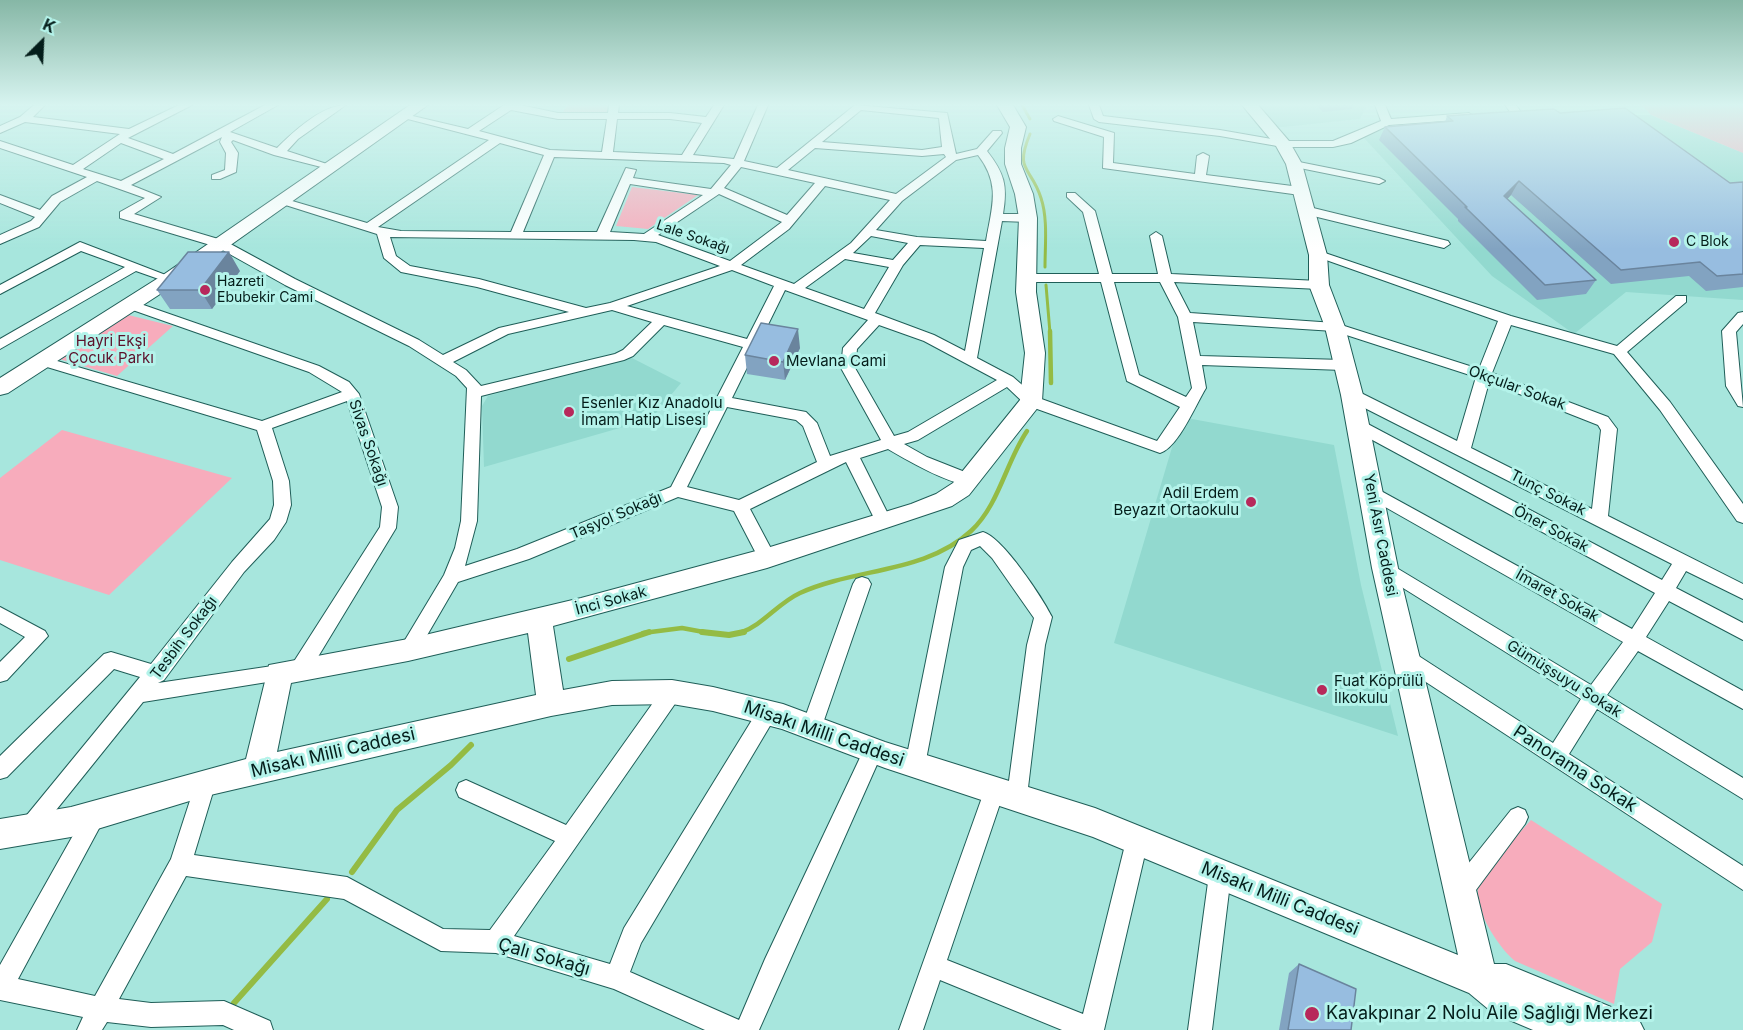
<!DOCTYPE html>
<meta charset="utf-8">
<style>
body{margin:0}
#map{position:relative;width:1743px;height:1030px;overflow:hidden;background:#a7e6dd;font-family:Inter,sans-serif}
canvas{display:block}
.north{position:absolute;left:12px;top:12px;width:60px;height:60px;-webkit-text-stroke:4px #b4f3ea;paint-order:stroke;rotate:24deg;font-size:16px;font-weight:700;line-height:24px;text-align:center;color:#041d1a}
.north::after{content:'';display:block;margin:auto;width:21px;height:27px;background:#041d1a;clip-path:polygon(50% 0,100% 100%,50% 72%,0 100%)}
</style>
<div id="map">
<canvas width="1743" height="1030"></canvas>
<div class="north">K</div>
</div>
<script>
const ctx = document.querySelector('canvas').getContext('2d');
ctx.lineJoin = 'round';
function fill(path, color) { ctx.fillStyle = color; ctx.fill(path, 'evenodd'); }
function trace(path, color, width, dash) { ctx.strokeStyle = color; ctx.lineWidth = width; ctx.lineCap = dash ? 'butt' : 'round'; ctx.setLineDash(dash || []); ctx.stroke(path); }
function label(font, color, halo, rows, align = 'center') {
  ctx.font = font + ' Inter,sans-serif'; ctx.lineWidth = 6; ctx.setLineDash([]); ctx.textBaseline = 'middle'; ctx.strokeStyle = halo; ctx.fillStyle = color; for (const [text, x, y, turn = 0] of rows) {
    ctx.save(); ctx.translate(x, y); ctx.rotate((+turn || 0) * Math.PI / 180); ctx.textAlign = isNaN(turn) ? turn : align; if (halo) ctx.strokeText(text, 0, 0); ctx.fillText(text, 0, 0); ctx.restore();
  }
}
fill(new Path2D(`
 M1253,105H1367L1360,119L1274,128Z
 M1549,115H1651L1743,153V300L1626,292L1574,334L1492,276L1363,137L1383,129L1423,122Z
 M630,357L681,383L651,419L484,467L482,406L488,396Z
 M1181,417L1334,445L1361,585L1398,736L1114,643Z`), '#92d9cf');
fill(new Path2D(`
 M568,105H609L606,115L562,113Z
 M1642,105H1743V153L1651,115Z
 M632,187L698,195L648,229L616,226Z
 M124,314L173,326L117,376L56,358Z
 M62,430L232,478L109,595L0,560V478Z
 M1531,820L1662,904L1652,942L1620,969L1614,1004L1515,961C1498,947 1469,904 1480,880C1487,866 1519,834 1531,820Z`), '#f7acbc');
trace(new Path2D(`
 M1022,105L1030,119
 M1030,134C1014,172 1031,166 1041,198C1048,219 1045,245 1045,267
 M1046,285L1050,333`), '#94bb44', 3);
trace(new Path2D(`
 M1050,331L1051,383
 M643,633L682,628L709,633
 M740,633C763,625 778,603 800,593C855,568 926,573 971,531C999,505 1006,462 1027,431`), '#94bb44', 4.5);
trace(new Path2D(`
 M702,632L729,635L744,632
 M569,659L649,632
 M352,872L397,810L451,765L471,745
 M234,1003L327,899`), '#94bb44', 6);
const street = new Path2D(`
 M34,105H45L33,117L129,129L179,105H192L128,138L173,154L265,105H278L230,132L277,148C294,131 322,105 346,105L298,139L287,151L333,166V170L274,155L233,140L231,142L238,153L236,172L220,179H212V175L225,170L226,153L220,142L222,137L131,185L161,197L134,214L225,241L295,279L419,340L443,355L499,328L569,312L477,287L401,272L384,258L377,234L276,202L282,198L367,223L489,140L400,117V113L468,129L504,105H520L558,113H608L609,105H619L618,113H670L706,117L714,105H724L693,155L734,159L758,105H768L744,161L777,168L855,105L947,113L956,154L977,149L993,131H1001L1002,133L987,151C1004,173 1008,185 1003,214H1028L1034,218L1028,222L1002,221L977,358L1013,377L1036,397L1157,441L1180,407L1127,381L1101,282H1026L1020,278L1026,274H1099L1083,212L1067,197V193H1075L1095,211L1112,274H1158L1150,236L1156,232L1162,236L1171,274L1319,281L1326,285L1319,289L1174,282L1190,313L1335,323L1479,369L1498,321L1312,255L1318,251L1322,252L1511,316L1617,346L1676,296H1686V302L1627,352L1670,402L1743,504V523L1737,521L1660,410L1614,354L1511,325L1492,373L1608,417L1617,429L1608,516L1743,584V599L1686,571L1676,588L1743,623V640L1669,601L1646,637L1743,691V709L1638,651L1607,695L1743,778V799L1597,709L1569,754L1743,866V890L1400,665L1398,659L1400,653L1407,651L1414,653L1553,743L1581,699L1379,573L1376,568L1379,563L1385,561L1591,685L1623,642L1364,495L1362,491L1370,485L1632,629L1655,593L1354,430L1351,426L1354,422H1364L1662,580L1672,564L1347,399L1345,395L1347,391H1357L1457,441L1476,377L1334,331L1193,322L1200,356L1343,360L1350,365L1343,370L1202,365L1206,388C1196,404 1178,448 1160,453L1026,405L1007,387L918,440L904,444L927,457L975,476L977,480L975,484C957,490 905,459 888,449L860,458L892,522L890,526H878L846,462L750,509L776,558L773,563H761L734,511L678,497L529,559L458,582L415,656L408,658L401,656L399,650L444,575L455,548L461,521L467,388L456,376L409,346L285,285L217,247L120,218V212L145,198L97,181L60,202L39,227L0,244V235L31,221L35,217L0,203V195L40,210L52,196L87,177L0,148V141L73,165L120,134L25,122L0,133V126L20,117ZM511,110L558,119H607L602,152L550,150L479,131ZM861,110L939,118L942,147L922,150L822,142ZM617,119H670L702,123L682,155L613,152ZM121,143L164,159L121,181L83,169ZM500,143L544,155L511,232L401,231L378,227ZM815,148L922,156L944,154L946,157L896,194L788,170ZM978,155C1001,185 992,206 986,241L917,237L876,230L902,201L956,160ZM554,157L724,163L731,165L711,189L633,178L636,170L626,168L597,232H523ZM741,167L815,183L787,215L724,188ZM630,184L703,195L644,234L610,232ZM825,186L890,200L851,243L794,284L741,265L789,229ZM719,194L782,222L730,261L658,235ZM871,236L908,243L893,260L853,253ZM390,237L634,240L656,242L720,266L610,303L586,308L479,279L410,266L396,256ZM920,245L984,248L965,351L934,335L875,313L903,265ZM845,259L889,267L864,309L805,288ZM732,270L774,286L747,339L627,306ZM1114,282H1160L1178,317L1192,388L1186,397L1139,375ZM785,290L868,320L843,348L841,368L881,440L830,456L817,423L806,412L732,398ZM612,310L652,322L623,350L615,354L481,386L466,370L453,362L508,334ZM664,325L743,347L671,487L517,549L465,566L477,521L481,396L624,360L633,356ZM879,325L924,341L997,380L908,432L894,436L855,368L857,349ZM1489,382L1598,425L1601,430L1592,509L1471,448ZM727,407L796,420L803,426L817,462L739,500L687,487Z
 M1089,105H1099L1103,116L1220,130L1283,141H1333L1381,121L1375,105H1385L1391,119L1469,113L1474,116L1469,119L1389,125L1351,143L1333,147H1283L1220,136L1099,122L1094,119Z
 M1505,105H1516L1523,115L1514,117Z
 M1058,116L1114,133L1113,163L1195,174L1197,156L1203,153L1209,156L1206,175L1300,187L1306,191L1300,195L1103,168L1104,137L1054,121L1053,119Z
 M1294,161L1379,178L1385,181L1379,184L1290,166L1288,164Z
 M1305,206L1448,241L1450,244L1444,248L1301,213V207Z
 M80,242L176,279L170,283L136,271L0,349V339L125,267L81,251L0,294V285Z
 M132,301L319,366L349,382L359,394L398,507L396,528L307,675L300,677L293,675L291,669L293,663L380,527L382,507L347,401L272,428L289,481L291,505L286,522L274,540L244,572L164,680L158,683L279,665L286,667L288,673L286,679L143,702L36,835L29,838L22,835L18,828L22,821L140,677L114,669L7,777L0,779V756L104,654L111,652L151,664L232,562L270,519L274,505L273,481L257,430L37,364L35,361L37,358H47L262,421L342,392L309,372L127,308V302Z
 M1743,312V324L1736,332L1743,407L1738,406L1726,386L1722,331L1738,313Z
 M983,532C1003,538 1042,597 1052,617L1045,645L1027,796L1024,803L1017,806L1010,803L1007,796L1027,645L1034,618L992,558L980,546L971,550L963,567L925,765L922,772L915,774L908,772L905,765L945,567L959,540Z
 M862,577L868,579L871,584L822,726L819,732L812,735L805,732L802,726L853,584L856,579Z
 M0,607L45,631L48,636L7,680L0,682V662L25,637L0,623Z
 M672,684L679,686L682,692L679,698L514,936L610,964L624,928L760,707L767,704L774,707L777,713L774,719L641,943L630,972L739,1020L765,959L866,745L873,742L880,745L883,751L759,1030H705L614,989L496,953L441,951L344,899L186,876L119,999L151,1003L224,1001L270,1021L273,1030H234L223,1025L151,1027L107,1022L102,1030H77L83,1017L0,1000V965L89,807L96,804L103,807L106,814L103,821L18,979L95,996L171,859L196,782L199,775L206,772L213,775L216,782L194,855L347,877L443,929L490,930L555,841L459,797L456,790L459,783L466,780L566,825L665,686Z
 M995,779L1002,782L1005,789L947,960L1083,1014L1126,841L1129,834L1137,831L1145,834L1148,841L1104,1030H1062L940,980L923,1030H899L985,789L988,782Z
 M1518,807L1525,810L1528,817L1525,824L1476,890L1470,902L1462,905L1454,902L1451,894L1460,874L1511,810Z
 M1220,864L1228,867L1231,875L1212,1030H1188L1209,875L1212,867Z`);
const secondary = new Path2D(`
 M410,105H428L177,283L8,393L0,395V378L163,275Z
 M997,105H1013L1026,127L1021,148V164L1033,194L1037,218L1036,292L1045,353L1042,401L1039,406L969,495L952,506L767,568L553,626L563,690L612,681L672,680L713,687L783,704L885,742L1095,808L1458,955L1372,568L1341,395L1325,327L1309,285V255L1286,164L1276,146L1242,105H1258L1289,141L1302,164L1327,255L1329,285L1345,327L1363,395L1398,568L1494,964H1506L1638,1018L1644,1030H1533L1493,1013L1469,993L1093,837L885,768L782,729L713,711L672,704L612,705L551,716L206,796L71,837L0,849V819L71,807L246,759L269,665L408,639L581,598L767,548L911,504L936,494L953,483L1020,400L1025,353L1016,292L1019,218L1015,194L1005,164V148L1010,127ZM528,633L536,695L277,752L291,683L408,661Z`);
trace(street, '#1f5e58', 2);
trace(secondary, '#1f5e58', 2);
fill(street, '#fff');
fill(secondary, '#fff');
fill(new Path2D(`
 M1316,105H1353L1352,109L1323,112Z
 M1560,113L1730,183L1743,182V287L1706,291L1689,276L1611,284L1511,195L1507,199L1596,280L1586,294L1537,300L1458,221V219L1379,140L1385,127L1445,122L1447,116Z
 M240,271L212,309H170L157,290Z
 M800,348L785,380L747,374L745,355Z
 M1299,964L1351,1030H1279L1289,973Z`), '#82a3c1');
fill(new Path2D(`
 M1519,181L1511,195L1497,210L1504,196Z
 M229,252L240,271L212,309L200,290Z
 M798,329L800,348L785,380L783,362Z`), '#6a849d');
const building = new Path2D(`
 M1625,108L1730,183L1743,182V274L1717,276L1700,262L1621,270L1519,181L1504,196L1596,280L1545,285L1465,207H1467L1385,127L1453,121L1447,116L1487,113L1554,109L1560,113Z
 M188,252H229L200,290H157Z
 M761,323L798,329L783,362L745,355Z
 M1299,964L1356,989L1351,1030H1288Z`);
fill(building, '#97bde0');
trace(building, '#6a849d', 1.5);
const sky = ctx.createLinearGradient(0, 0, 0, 249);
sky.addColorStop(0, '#86b7a6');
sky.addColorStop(0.42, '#d7f4f0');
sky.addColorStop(1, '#d7f4f000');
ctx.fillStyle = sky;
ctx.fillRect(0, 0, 1743, 249);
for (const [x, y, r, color] of [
 [1674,242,6,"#b7295b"],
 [205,290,6,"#b7295b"],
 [774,361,6,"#b7295b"],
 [569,412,6,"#b7295b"],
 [1251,502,6,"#b7295b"],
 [1322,690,6,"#b7295b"],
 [1312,1014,8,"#b7295b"]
]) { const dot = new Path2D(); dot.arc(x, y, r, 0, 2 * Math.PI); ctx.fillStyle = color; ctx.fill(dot); trace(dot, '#b4f3ea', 2); }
label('14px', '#041d1a', '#b4f3ea', [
 ["Lale Sokağı",693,237,19]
]);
label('14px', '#041d1a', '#b4f3ea', [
 ["C Blok",1686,242],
 ["Hazreti",217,282],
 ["Ebubekir Cami",217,298]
], 'left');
label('15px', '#5d112b', '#b4f3ea', [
 ["Hayri Ekşi",111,341],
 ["Çocuk Parkı",111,358]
]);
label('15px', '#041d1a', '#b4f3ea', [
 ["Mevlana Cami",786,361],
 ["Esenler Kız Anadolu",581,403],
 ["İmam Hatip Lisesi",581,420],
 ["Adil Erdem",1239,493,"right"],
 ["Beyazıt Ortaokulu",1239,510,"right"],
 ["Fuat Köprülü",1334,681],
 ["İlkokulu",1334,698]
], 'left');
label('15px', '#041d1a', '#b4f3ea', [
 ["Okçular Sokak",1517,388,20],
 ["Sivas Sokağı",368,443,71],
 ["Tunç Sokak",1548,493,27],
 ["Taşyol Sokağı",616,516,-23],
 ["Öner Sokak",1551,529,28],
 ["Yeni Asır Caddesi",1380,535,79],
 ["İmaret Sokak",1557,596,29],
 ["İnci Sokak",611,601,-15],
 ["Tesbih Sokağı",184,638,-53],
 ["Gümüşsuyu Sokak",1564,679,32]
]);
label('18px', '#041d1a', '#b4f3ea', [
 ["Misakı Milli Caddesi",824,734,19],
 ["Misakı Milli Caddesi",333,753,-13],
 ["Panorama Sokak",1575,769,33],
 ["Misakı Milli Caddesi",1280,899,22],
 ["Çalı Sokağı",544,957,16]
]);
label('18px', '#041d1a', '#b4f3ea', [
 ["Kavakpınar 2 Nolu Aile Sağlığı Merkezi",1326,1014]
], 'left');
</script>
